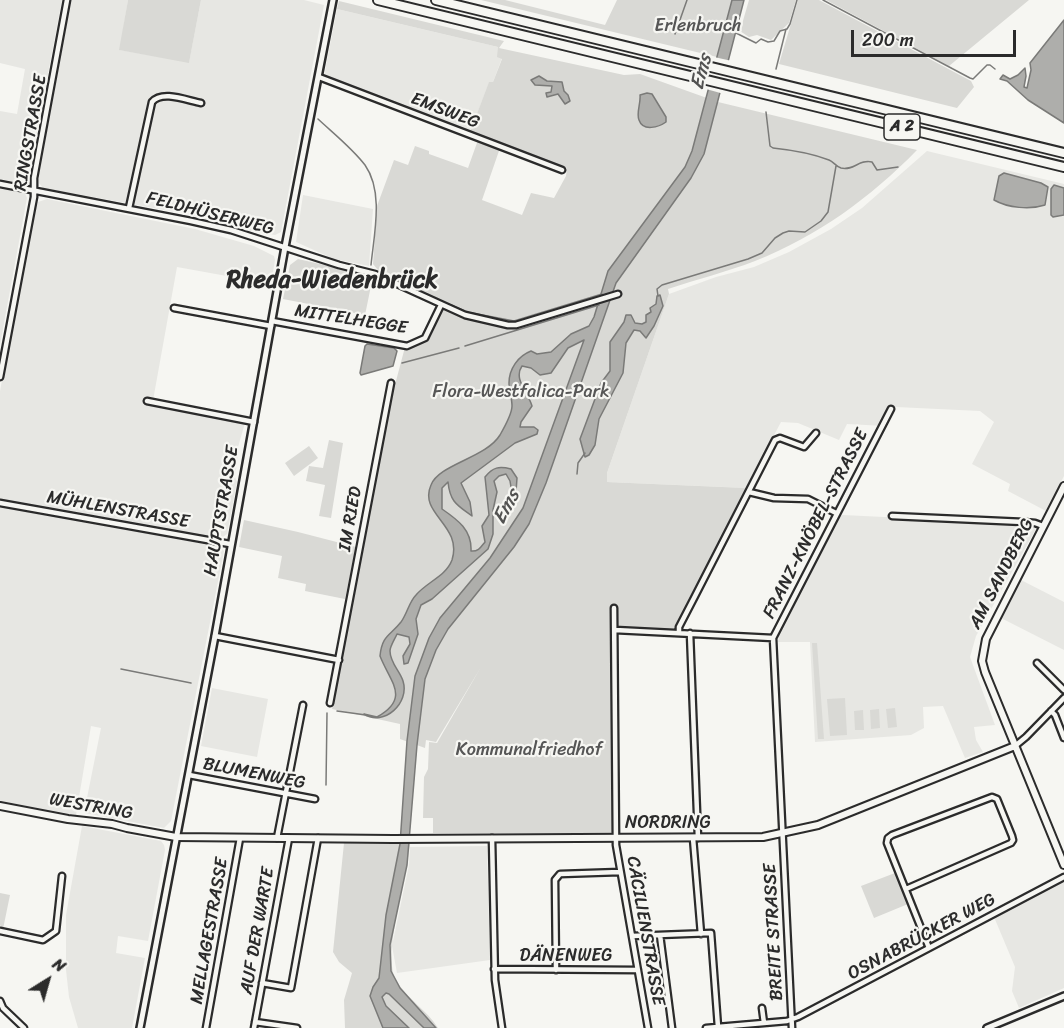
<!DOCTYPE html>
<meta charset="utf-8">
<style>
body{margin:0}
#map{position:relative;width:1064px;height:1028px;overflow:hidden;background:#f6f6f2;font-family:Sriracha,sans-serif}
canvas{display:block}
.north{position:absolute;left:18px;top:950px;width:60px;height:60px;-webkit-text-stroke:4px #f6f6f2;paint-order:stroke;rotate:37deg;font-size:16px;font-weight:700;line-height:24px;text-align:center;color:#2b2b2b}
.north::after{content:'';display:block;margin:auto;width:21px;height:27px;background:#2b2b2b;clip-path:polygon(50% 0,100% 100%,50% 72%,0 100%)}
.scale{position:absolute;left:851px;top:30px;width:165px;height:27px;box-sizing:border-box;border:3px solid #2b2b2b;border-top:0;padding-left:8px;font-size:18px;line-height:21px;white-space:nowrap;color:#2b2b2b;-webkit-text-stroke:4px #f6f6f2;paint-order:stroke}
</style>
<div id="map">
<canvas width="1064" height="1028"></canvas>
<div class="north">N</div>
<div class="scale">200 m</div>
</div>
<script>
const ctx = document.querySelector('canvas').getContext('2d');
ctx.lineJoin = 'round';
function fill(path, color) { ctx.fillStyle = color; ctx.fill(path, 'evenodd'); }
function trace(path, color, width, dash) { ctx.strokeStyle = color; ctx.lineWidth = width; ctx.lineCap = dash ? 'butt' : 'round'; ctx.setLineDash(dash || []); ctx.stroke(path); }
function label(font, color, halo, rows, align = 'center') {
  ctx.font = font + ' Sriracha,sans-serif'; ctx.lineWidth = 4.5; ctx.setLineDash([]); ctx.textBaseline = 'middle'; ctx.strokeStyle = halo; ctx.fillStyle = color; for (const [text, x, y, turn = 0] of rows) {
    ctx.save(); ctx.translate(x, y); ctx.rotate((+turn || 0) * Math.PI / 180); ctx.textAlign = isNaN(turn) ? turn : align; if (halo) ctx.strokeText(text, 0, 0); ctx.fillText(text, 0, 0); ctx.restore();
  }
}
fill(new Path2D(`
 M0,0H62L27,184L0,179V111L17,114L25,69L0,63Z
 M71,0H128L120,50L189,62L201,0H304L324,5L281,232L275,235L251,231L187,214L43,188L39,183V175Z
 M337,9L498,47L502,58L493,82L489,83L470,132L324,76Z
 M927,151L1064,184V476L1046,511L1008,491L1010,484L972,464L994,422L980,411L896,407L885,426L847,424L839,440L798,423L781,422L746,488L607,482V473L669,294L716,277L754,267L789,252L831,229L862,208Z
 M0,186L24,191L27,198L0,345Z
 M303,195L373,209L369,266L334,259L296,242Z
 M47,199L195,229L254,246L274,256L275,260L271,284L177,267L152,406L245,423L236,454L238,455L235,477L237,482L227,534L220,539L0,499V391L33,218L38,202Z
 M0,506L221,547L224,551L171,821L164,828L84,813L101,728L91,726L76,815L0,801Z
 M843,515L1028,524L1036,529L976,636L970,657L995,725L974,727L976,740L983,752L965,758L943,706L923,707L924,728L911,735L815,742L810,642H778L779,635L838,517Z
 M1021,580L1064,602V650L1001,618Z
 M212,688L268,699L257,757L201,746Z
 M82,826L161,841L164,845L165,850L148,941L118,936L116,953L145,958L132,1028H78L69,997L66,970V915Z
 M487,846L490,960L397,973L392,946L409,865L410,847Z
 M1062,881L1064,882V988L1019,1008L1012,991L1015,967L994,917Z`), '#e7e7e3');
fill(new Path2D(`
 M128,0H201L189,63L119,50Z
 M481,0H505L605,25L617,0H738L717,57Z
 M749,0H796L789,23L771,40L757,35L749,37L740,31Z
 M798,0H819L971,81L974,87L957,108L779,64Z
 M826,0H1029L949,66Z
 M339,1L504,41L499,48L624,75L640,74L718,102L917,150C870,198 818,236 755,261C727,272 697,279 668,289L669,294L607,473V482L746,488L675,630L612,627L613,830L611,833H433V818H423L424,777L428,769L429,742L437,743L481,667L436,742L426,740L425,748L400,739V724L332,709L392,388L396,381L405,347L426,339L443,303L382,275L373,264L377,206L394,160L408,165L415,146L429,151V154L468,168L478,140L500,148L482,200L522,215L531,193L554,198L566,176L567,168L470,132L489,82H493L502,59L497,57L498,47L337,9Z
 M298,259L373,276L365,315L283,299L290,265Z
 M329,440L343,443L331,518L319,516L325,485L306,481L309,466L323,468Z
 M309,446L318,458L294,476L285,463Z
 M244,520L298,532L356,547L345,599L305,591L306,584L278,578L282,556L239,547Z
 M812,643H817L824,739H818Z
 M845,698L847,735L830,736L827,699Z
 M895,708L897,727L888,728L886,709Z
 M879,709L880,728L871,729L870,710Z
 M863,710L864,730H855L854,711Z
 M344,843L410,844C407,876 382,955 396,980C407,999 427,1010 438,1028H345L344,1000L352,973L339,962L333,952Z
 M895,873L908,904L874,918L861,886Z
 M0,893L10,895L3,929L0,925Z`), '#d9d9d5');
const water = new Path2D(`
 M732,0H744L704,154L691,178L616,283L546,483L529,524L514,547L448,629L436,650L425,679L417,745L407,865L390,945L391,971L400,988L436,1028H424L389,994L386,993L382,997L386,1006L409,1028H383L370,996L373,987L379,978L386,915L400,844L407,741L415,676L429,638L440,618L490,558L523,508L584,340L568,348L551,373L540,375L531,368L522,366C513,379 528,392 532,406L521,422L520,427H534L538,430L537,434L515,443L461,483L470,502L472,516C457,505 450,502 448,482L442,488V509C458,520 472,530 471,551C478,552 481,547 485,542L482,526L489,515L485,477C493,467 499,466 511,469L517,478L516,492L511,487L510,481L506,474L499,476L494,481L497,492L493,510V534L488,549L432,599L421,605L416,619L418,634L408,663L404,664L403,656L410,644L409,637L397,634C395,639 390,646 390,651C390,663 400,671 403,681C410,703 384,727 364,714L377,717C411,698 390,682 380,656C382,635 390,636 401,622C407,614 409,602 416,595C427,582 446,576 452,560C463,525 418,514 431,485C439,464 486,458 500,435C504,428 512,413 512,406C512,398 509,390 509,383C509,369 518,356 531,351L537,354L551,352L571,334L589,326L594,317L608,271L685,167L692,151Z
 M1064,20V123L1028,100L1007,81L1000,79L1003,75L1010,79L1018,75L1025,68L1026,76L1024,87L1027,88L1031,70L1030,63Z
 M539,76L547,81L562,82L564,91L568,95L570,101L565,104L558,94L547,97L546,93L551,92L552,86L535,85L531,80Z
 M647,93L652,94L666,117V122C659,127 643,132 639,120C636,113 641,103 640,95Z
 M1004,173L1041,183L1048,187L1045,205C1030,210 1008,208 994,200L999,176Z
 M1054,185L1064,188V215L1053,217L1051,215V189Z
 M660,295L663,306L654,326L646,338L640,331L634,330L626,343L623,373L599,419L595,445L589,455L585,457L580,439L601,383L610,371V342L624,322L626,315H631L635,323L642,324L646,322V315L651,312L650,308L656,304L657,296Z
 M367,344L394,348L397,351L393,366L361,375L360,373L365,346Z`);
fill(water, '#aeaeab');
trace(water, '#7a7a78', 1.5);
fill(new Path2D(`
 M714,57L732,61L724,94L706,89Z`), '#f6f6f2');
trace(new Path2D(`
 M823,0L970,78L973,79L987,65H990L995,69
 M736,33L756,43L761,39L768,42L774,41L780,31L787,29L790,24L797,0
 M675,34L687,0
 M776,69L786,29
 M766,112L770,146L773,148C792,150 811,153 829,160C834,162 835,166 841,168C854,171 859,159 872,162L877,170L898,167
 M318,119C333,133 352,148 365,165C384,192 374,234 371,265
 M658,296L657,289L662,285L748,259L762,253L775,238L783,233L789,231L805,232L821,221L828,212L836,166
 M451,305L465,311
 M472,313L514,321L602,294
 M465,346L599,305
 M402,363L459,348
 M577,474L578,463L585,453
 M121,669L191,683
 M337,711L366,715
 M326,785L327,713`), '#7a7a78', 1.5);
const minor = new Path2D(`
 M319,77L562,170
 M0,184L191,221L231,230L339,265L375,274L465,315L508,325H516L618,294
 M129,208L152,102C162,90 186,100 201,103
 M174,308L271,326
 M272,321L407,346L425,338L441,305
 M0,377L34,197V178L67,0
 M147,401L254,422
 M749,492L774,498L808,499L836,513
 M0,503L230,544
 M892,516L1024,522L1035,523L1043,526
 M614,608L616,845L648,1028
 M615,630L773,638
 M679,633V627L693,600L775,440L780,438L804,447L816,433
 M690,633L698,838
 M215,636L339,660
 M1037,663L1064,690
 M330,703L391,383
 M1051,711L1055,715L1064,738
 M1015,746L1026,737L1064,698
 M189,775L315,799
 M277,838L303,705
 M492,838L495,980L502,1028
 M693,838L701,934
 M906,889L1011,843L1013,840L1012,836L997,799L992,797L892,835L888,838L887,843L929,948
 M0,931L43,940L56,931L62,876
 M660,935L672,1028
 M632,936L711,933L718,1027
 M494,969L638,970
 M556,970L555,880L560,874L620,872
 M262,983L291,988L318,838
 M0,1001L3,1008L24,1028
 M762,1008L764,1023
 M255,1022L297,1028
 M206,1028L240,838
 M254,1028L289,838
 M706,1028L787,1021L798,1017L1064,877
 M792,1028L773,638L891,409`);
const tertiary = new Path2D(`
 M140,1028L215,636L285,247L333,0
 M987,1028L1064,996`);
const secondary = new Path2D(`
 M1064,486L986,639L982,661L985,672L1064,865
 M0,806L68,819L112,824L127,828L176,837L393,839L763,837L818,825L1015,746`);
const motorway = new Path2D(`
 M378,0L1064,167
 M436,0L1064,153`);
trace(minor, '#2b2b2b', 9);
trace(tertiary, '#2b2b2b', 10);
trace(secondary, '#2b2b2b', 10);
trace(motorway, '#2b2b2b', 12);
trace(minor, '#f6f6f2', 4.5);
trace(tertiary, '#f6f6f2', 5);
trace(secondary, '#f6f6f2', 6);
trace(motorway, '#f6f6f2', 8);
for (const [x, y, w] of [
 [902,127,36]
]) { const box = new Path2D(); box.roundRect(x - w / 2, y - 13, w, 26, 4.5); ctx.fillStyle = '#f6f6f2'; ctx.fill(box); trace(box, '#2b2b2b', 1.5); }
label('bold 16px', '#2b2b2b', null, [
 ["A 2",902,127]
]);
label('18px', '#565656', '#f6f6f2', [
 ["Erlenbruch",698,26],
 ["Flora-Westfalica-Park",521,392],
 ["Kommunalfriedhof",529,750]
]);
label('18px', '#2b2b2b', '#f6f6f2', [
 ["EMSWEG",445,111,21],
 ["RINGSTRASSE",31,133,-80],
 ["FELDHÜSERWEG",210,214,14],
 ["MITTELHEGGE",351,320,9],
 ["MÜHLENSTRASSE",118,510,10],
 ["HAUPTSTRASSE",222,511,-80],
 ["IM RIED",351,519,-80],
 ["FRANZ-KNÖBEL-STRASSE",816,524,-63],
 ["AM SANDBERG",1002,574,-63],
 ["BLUMENWEG",254,774,11],
 ["WESTRING",91,807,10],
 ["NORDRING",668,823],
 ["MELLAGESTRASSE",210,931,-80],
 ["AUF DER WARTE",258,931,-80],
 ["CÄCILIENSTRASSE",645,931,80],
 ["BREITE STRASSE",774,932,-93],
 ["OSNABRÜCKER WEG",922,937,-28],
 ["DÄNENWEG",566,956]
]);
label('italic 20px', '#525251', '#f6f6f2', [
 ["Ems",702,72,-75],
 ["Ems",507,507,-62]
]);
label('bold 24px', '#2b2b2b', '#f6f6f2', [
 ["Rheda-Wiedenbrück",332,281]
]);
</script>
